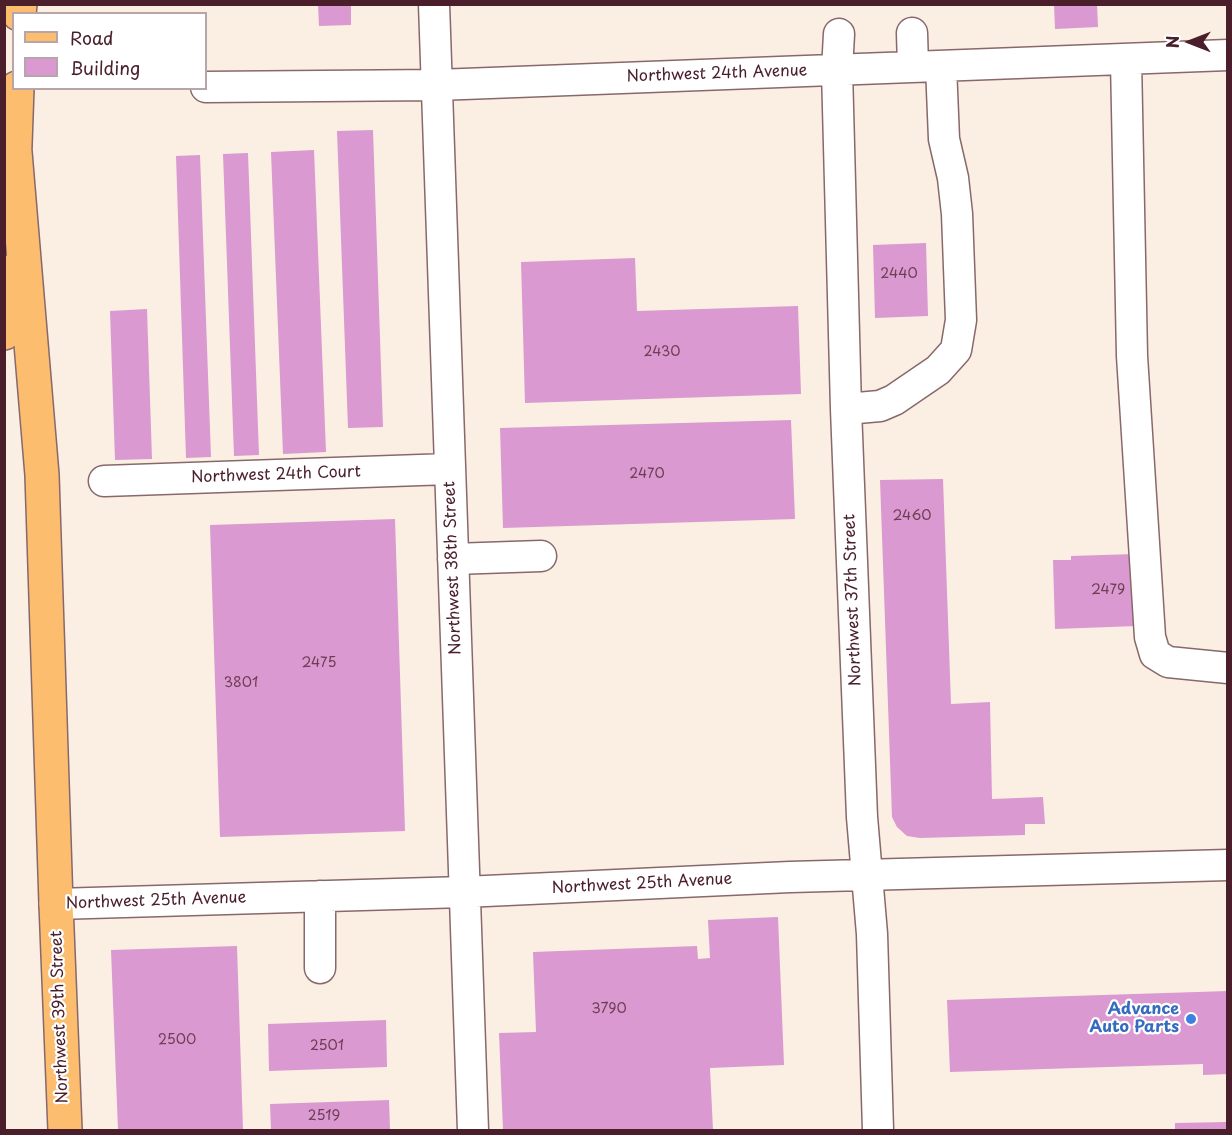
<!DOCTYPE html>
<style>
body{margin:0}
#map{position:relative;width:1232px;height:1135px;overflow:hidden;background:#faefe2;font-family:"Playpen Sans",sans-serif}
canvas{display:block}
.frame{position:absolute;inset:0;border:6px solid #4a1f2b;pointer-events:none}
.legend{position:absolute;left:12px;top:12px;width:195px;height:78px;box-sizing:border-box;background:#fff;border:2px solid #b7a5aa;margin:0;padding:8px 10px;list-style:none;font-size:18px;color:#4a1f2b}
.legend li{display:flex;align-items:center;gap:12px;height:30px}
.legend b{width:30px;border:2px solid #b7a5aa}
.north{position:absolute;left:1160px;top:12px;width:60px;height:60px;-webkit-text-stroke:4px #fff;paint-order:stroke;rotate:270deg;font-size:16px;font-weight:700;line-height:24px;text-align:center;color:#4a1f2b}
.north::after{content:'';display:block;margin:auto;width:21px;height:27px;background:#4a1f2b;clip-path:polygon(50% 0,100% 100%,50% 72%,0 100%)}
</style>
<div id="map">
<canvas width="1232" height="1135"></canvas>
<div class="frame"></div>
<ul class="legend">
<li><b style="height:8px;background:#fcbd6f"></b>Road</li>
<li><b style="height:16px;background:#da99d0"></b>Building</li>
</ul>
<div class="north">N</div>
</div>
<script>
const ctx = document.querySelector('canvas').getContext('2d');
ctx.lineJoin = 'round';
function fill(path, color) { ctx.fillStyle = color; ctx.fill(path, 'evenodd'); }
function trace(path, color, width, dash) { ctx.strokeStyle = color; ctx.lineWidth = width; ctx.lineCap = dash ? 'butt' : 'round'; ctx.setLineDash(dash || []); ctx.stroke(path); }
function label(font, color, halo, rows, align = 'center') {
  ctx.font = font + ' "Playpen Sans",sans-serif'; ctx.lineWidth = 4.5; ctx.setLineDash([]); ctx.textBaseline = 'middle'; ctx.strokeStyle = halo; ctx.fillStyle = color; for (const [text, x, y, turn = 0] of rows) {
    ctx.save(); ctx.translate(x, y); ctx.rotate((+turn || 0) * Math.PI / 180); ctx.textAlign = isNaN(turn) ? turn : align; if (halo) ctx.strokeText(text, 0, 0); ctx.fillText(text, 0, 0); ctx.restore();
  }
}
fill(new Path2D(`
 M318,4H351V25L319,26Z
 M1054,4H1097L1098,27L1055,29Z
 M373,130L383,427L348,428L337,131Z
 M314,150L326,452L283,454L271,152Z
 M248,153L259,455L234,456L223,154Z
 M200,155L211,457L186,458L176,156Z
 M926,243L928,316L875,318L873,245Z
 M635,258L637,311L798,306L801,394L525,403L521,262Z
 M147,309L152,459L115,460L110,311Z
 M791,420L795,519L503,528L500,428Z
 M943,479L951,704L990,702L992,799L1043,797L1045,824H1025V835L920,838L907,836L897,827L892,817L880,480Z
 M395,519L405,831L220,837L210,525Z
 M1135,554L1137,626L1055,629L1053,560H1071V556Z
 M778,917L784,1065L710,1068L713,1130H503L499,1033L536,1032L533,952L697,946L698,959L710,958L708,920Z
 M237,946L243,1130H118L111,950Z
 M1228,991V1074L1203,1075V1064L950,1072L947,1000Z
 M386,1020L387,1067L269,1071L268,1024Z
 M389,1100L390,1130H271L270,1104Z
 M1228,1122V1130H1175V1123Z`), '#da99d0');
const minor = new Path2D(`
 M434,4L473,1130
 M912,33L913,67
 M839,34L837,70L846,409L862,817L872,934L878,1130
 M1126,60L1132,356L1150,637L1155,654L1168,662L1228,668
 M206,87L437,85L1228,55
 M846,409L880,406L894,400L938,370L956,350L961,320L957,214L953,178L944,139L941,66
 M104,481L449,469
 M453,559L541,556
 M320,896V968
 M56,904L464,892L790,877L1228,865`);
const major = new Path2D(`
 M56,904L65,1130`);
const highway = new Path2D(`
 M19,14L20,4
 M15,152L42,475L56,904
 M14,172L17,88
 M4,333L8,272`);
trace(minor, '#88686b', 33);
trace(major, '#88686b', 36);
trace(highway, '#88686b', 36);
trace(minor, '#fff', 30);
trace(major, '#fcbd6f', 33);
trace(highway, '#fcbd6f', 33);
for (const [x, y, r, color] of [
 [1191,1019,6,"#3f7fe0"]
]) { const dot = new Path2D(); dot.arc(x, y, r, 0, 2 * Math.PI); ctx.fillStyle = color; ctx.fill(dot); trace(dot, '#fff', 2); }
label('14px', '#6e3e54', null, [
 ["2440",899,274],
 ["2430",662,352],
 ["2470",647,474],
 ["2460",912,516],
 ["2479",1108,590],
 ["2475",319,663],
 ["3801",241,683],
 ["3790",609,1009],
 ["2500",177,1040],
 ["2501",327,1046],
 ["2519",324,1116]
]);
label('16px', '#4a1f2b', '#fff', [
 ["Northwest 24th Avenue",717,74,-2],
 ["Northwest 24th Court",276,475,-2],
 ["Northwest 38th Street",453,568,-92],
 ["Northwest 37th Street",853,600,-92],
 ["Northwest 25th Avenue",642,884,-3],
 ["Northwest 25th Avenue",156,901,-2],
 ["Northwest 39th Street",60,1017,-92]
]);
label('bold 16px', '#366cbe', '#fff', [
 ["Advance",1179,1010],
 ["Auto Parts",1179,1028]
], 'right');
</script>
